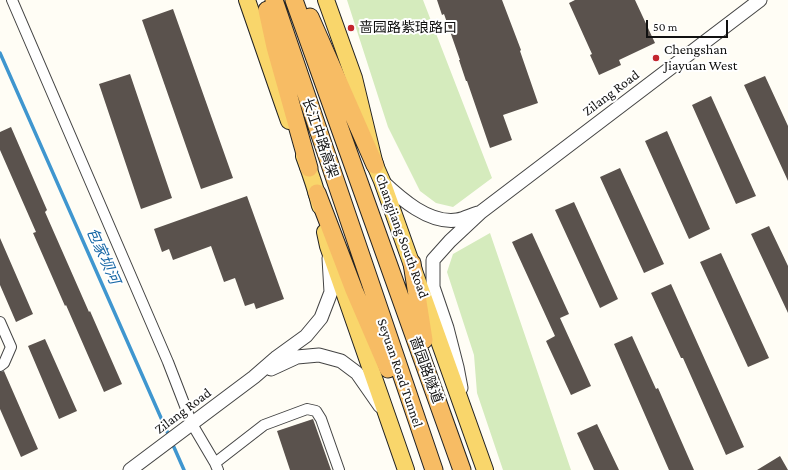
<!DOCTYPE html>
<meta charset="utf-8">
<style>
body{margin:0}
#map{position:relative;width:788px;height:470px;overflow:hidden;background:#fffdf5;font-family:"Crimson Pro",serif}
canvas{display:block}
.scale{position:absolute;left:646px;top:20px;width:82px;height:18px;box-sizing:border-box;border:2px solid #111;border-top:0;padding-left:5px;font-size:12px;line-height:14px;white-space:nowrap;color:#111;-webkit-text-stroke:3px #fff;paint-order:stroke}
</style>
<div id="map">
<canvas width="788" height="470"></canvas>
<div class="scale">50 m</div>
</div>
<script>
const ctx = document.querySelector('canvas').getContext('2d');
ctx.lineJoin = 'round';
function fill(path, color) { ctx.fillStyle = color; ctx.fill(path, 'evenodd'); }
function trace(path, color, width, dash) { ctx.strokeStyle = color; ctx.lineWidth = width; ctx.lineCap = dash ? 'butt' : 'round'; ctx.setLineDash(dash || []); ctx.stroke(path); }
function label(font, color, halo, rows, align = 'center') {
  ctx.font = font + ' "Crimson Pro","Noto Sans SC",serif'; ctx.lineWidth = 4; ctx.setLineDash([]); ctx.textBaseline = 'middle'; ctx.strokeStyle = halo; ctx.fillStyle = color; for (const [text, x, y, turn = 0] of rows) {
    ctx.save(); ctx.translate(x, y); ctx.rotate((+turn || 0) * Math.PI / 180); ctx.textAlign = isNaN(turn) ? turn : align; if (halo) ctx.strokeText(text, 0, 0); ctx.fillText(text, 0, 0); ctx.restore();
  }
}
fill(new Path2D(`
 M347,0H423L492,178L453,207L436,203L420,191L388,127Z
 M490,233L571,470H503L477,393L474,355L447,272L453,254Z`), '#d5ebbd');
trace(new Path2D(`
 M0,53L184,470`), '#3f96cf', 3.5);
fill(new Path2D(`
 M437,0H502L521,50L520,51L538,103L503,115L512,140L490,148L467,81H466L459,60H460L444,14L442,15Z
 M575,0H635L655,43L619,60L621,65L599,75L590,55L592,54L569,3Z
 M173,9L233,178L201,189L142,20Z
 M130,74L172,198L141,209L99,84Z
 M765,76L788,126V181L744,85Z
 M711,96L756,196L736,204L692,105Z
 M11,127L47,210L45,212L89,312L90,311L122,384L104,392L66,305L65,306L33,233L36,232L0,150V132Z
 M667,131L710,229L689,239L645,141Z
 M620,168L664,264L644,273L600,177Z
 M247,196L284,299L256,309L254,303L245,306L235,278L224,282L211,246L173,260L169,249L162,252L154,229Z
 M574,202L618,299L600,308L555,210Z
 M769,226L788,266V313L751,234Z
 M532,233L569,314L560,318L591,386L571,395L546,341L555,336L512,242Z
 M0,238L33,314L16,322L0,285Z
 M721,253L769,358L748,367L700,262Z
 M671,284L744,447L726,455L683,358H681L651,293Z
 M632,336L656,389L658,388L694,470H669L614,344Z
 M45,339L77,411L59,419L28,346Z
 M4,371L38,449L21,457L0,409V372Z
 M313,419L331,470H290L277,431Z
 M597,424L619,470H594L577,433Z
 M780,456L788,470H757Z`), '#5a524d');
const minor = new Path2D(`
 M12,0L168,362L192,424L215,463L218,470
 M0,322L11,347L4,363L0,366
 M215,463L264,425L307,409L316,411L321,419L339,470`);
const tertiary = new Path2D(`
 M382,181C401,199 429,224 457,220C464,219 471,215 478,213
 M271,369L297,357L319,355L341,361L357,373L380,406
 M461,388L457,367L447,328L433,287V260L450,241L481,212L760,0
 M130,470L254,377L277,357L306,336L321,318L331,292L329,258`);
const primary = new Path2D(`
 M247,0L283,104L289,121
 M326,0L354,78L375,165L382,181L485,470
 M304,156C310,172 316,189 320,206
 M325,232L328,246L406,470`);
const trunk = new Path2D(`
 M274,0L434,470
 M294,0L462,470
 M267,10L275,47L309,168
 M310,17L375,165
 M317,193L354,290L388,369
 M412,263L424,340`);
trace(minor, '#444', 12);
trace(tertiary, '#444', 15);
trace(primary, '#222', 18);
trace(trunk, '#222', 19);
trace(minor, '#fff', 10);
trace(tertiary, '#fff', 13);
trace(primary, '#f9d66b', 16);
trace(trunk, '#f7bc64', 17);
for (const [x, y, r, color] of [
 [351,28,4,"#c4262e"],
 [656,58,4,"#c4262e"]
]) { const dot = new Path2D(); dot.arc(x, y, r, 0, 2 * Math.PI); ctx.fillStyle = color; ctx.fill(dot); trace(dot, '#fff', 1.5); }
label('14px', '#111', '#fff', [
 ["啬园路紫琅路口",359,28],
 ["Chengshan",664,50],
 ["Jiayuan West",664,66]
], 'left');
label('14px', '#111', '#fff', [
 ["Zilang Road",611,93,-37],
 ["长江中路高架",320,138,71],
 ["Changjiang South Road",402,236,70],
 ["啬园路隧道",426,370,70],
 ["Seyuan Road Tunnel",400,373,71],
 ["Zilang Road",183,411,-37]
]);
label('italic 15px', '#1768a6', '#fff', [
 ["包家坝河",103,256,66]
]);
</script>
